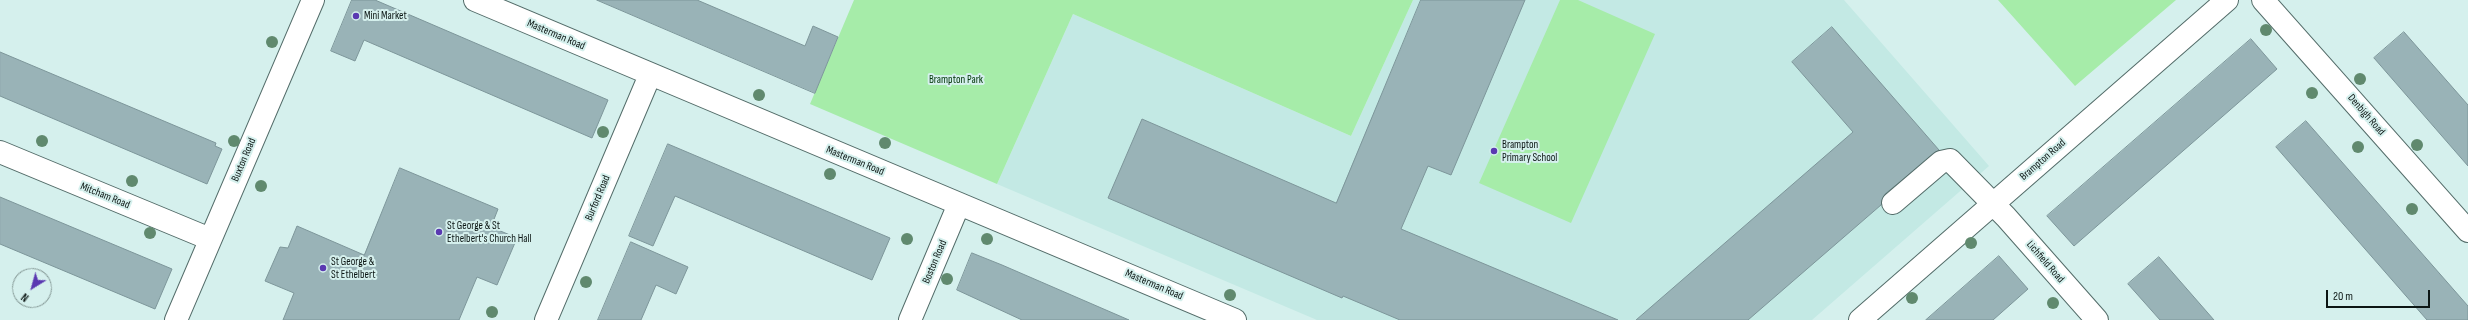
<!DOCTYPE html>
<style>
body{margin:0}
#map{position:relative;width:2468px;height:320px;overflow:hidden;background:#d5f0ed;font-family:"Sofia Sans Condensed",sans-serif}
canvas{display:block}
.north{position:absolute;left:12px;top:268px;width:40px;height:40px;box-sizing:border-box;background:#d5f0ed;border:1px solid #859996;border-radius:50%;rotate:217deg;font-size:11px;font-weight:700;line-height:16px;text-align:center;color:#0c1614}
.north::after{content:'';display:block;margin:auto;width:14px;height:18px;background:#5a39b1;clip-path:polygon(50% 0,100% 100%,50% 72%,0 100%)}
.scale{position:absolute;left:2326px;top:290px;width:104px;height:18px;box-sizing:border-box;border:2px solid #0c1614;border-top:0;padding-left:5px;font-size:12px;line-height:14px;white-space:nowrap;color:#0c1614;-webkit-text-stroke:3px #d5f0ed;paint-order:stroke}
</style>
<div id="map">
<canvas width="2468" height="320"></canvas>
<div class="north">N</div>
<div class="scale">20 m</div>
</div>
<script>
const ctx = document.querySelector('canvas').getContext('2d');
ctx.lineJoin = 'round';
function fill(path, color) { ctx.fillStyle = color; ctx.fill(path, 'evenodd'); }
function trace(path, color, width, dash) { ctx.strokeStyle = color; ctx.lineWidth = width; ctx.lineCap = dash ? 'butt' : 'round'; ctx.setLineDash(dash || []); ctx.stroke(path); }
function label(font, color, halo, rows, align = 'center') {
  ctx.font = font + ' "Sofia Sans Condensed",sans-serif'; ctx.lineWidth = 4; ctx.setLineDash([]); ctx.textBaseline = 'middle'; ctx.strokeStyle = halo; ctx.fillStyle = color; for (const [text, x, y, turn = 0] of rows) {
    ctx.save(); ctx.translate(x, y); ctx.rotate((+turn || 0) * Math.PI / 180); ctx.textAlign = isNaN(turn) ? turn : align; if (halo) ctx.strokeText(text, 0, 0); ctx.fillText(text, 0, 0); ctx.restore();
  }
}
fill(new Path2D(`
 M1413,0H1844L1989,166L1812,320H1317L997,184L1073,14L1351,136Z`), '#c3e9e4');
fill(new Path2D(`
 M854,0H1413L1351,136L1073,14L997,184L810,104Z
 M1560,0H1578L1655,34L1571,223L1479,183Z
 M1998,0H2176L2075,86Z`), '#a6eca9');
const building = new Path2D(`
 M352,0H375L608,100L592,138L364,40L355,61L331,51Z
 M597,0H697L805,46L813,26L838,37L815,93Z
 M1421,0H1525L1451,175L1428,166L1401,229L1618,320H1400L1343,296L1342,298L1108,198L1142,119L1336,203Z
 M1832,27L1939,150L1885,194L1881,205L1748,320H1636L1853,132L1792,62Z
 M2404,32L2468,105V166L2374,58Z
 M2251,39L2277,69L2074,246L2047,216Z
 M0,52L216,143L215,146L222,149L207,184L0,96Z
 M2306,121L2468,306V320H2427L2276,147Z
 M668,144L890,238L872,280L675,196L653,246L629,236Z
 M400,168L498,209L491,227L517,238L497,285L477,277L459,320H283L294,293L265,281L280,247L288,248L297,226L364,255Z
 M0,197L172,269L155,309L0,244Z
 M631,242L688,267L676,294L656,285L641,320H598Z
 M972,253L1002,265L1129,320H1022L957,290Z
 M1999,256L2028,289L1993,320H1926Z
 M2159,257L2214,320H2160L2128,284Z`);
fill(building, '#99b3b7');
trace(building, '#7d969a', 1);
const minor = new Path2D(`
 M475,0L1235,320
 M2263,0L2468,231
 M0,152L210,239
 M1893,203L1941,162L1950,160L2006,217L2097,320
 M176,320L313,0
 M546,320L650,75
 M910,320L959,204
 M1860,320L2227,0`);
trace(minor, '#536c69', 24);
trace(minor, '#fff', 22);
ctx.fillStyle = '#60896e';
for (const [x, y] of [
 [2266,30],
 [272,42],
 [2360,79],
 [2312,93],
 [759,95],
 [603,132],
 [42,141],
 [234,141],
 [885,143],
 [2417,145],
 [2358,147],
 [830,174],
 [132,181],
 [261,186],
 [2412,209],
 [150,233],
 [907,239],
 [987,239],
 [1971,243],
 [947,279],
 [586,282],
 [1230,295],
 [1912,298],
 [2053,303],
 [492,312]
]) { ctx.beginPath(); ctx.arc(x, y, 6, 0, 2 * Math.PI); ctx.fill(); }
for (const [x, y, r, color] of [
 [356,16,4,"#5a39b1"],
 [1494,151,4,"#5a39b1"],
 [439,232,4,"#5a39b1"],
 [323,268,4,"#5a39b1"]
]) { const dot = new Path2D(); dot.arc(x, y, r, 0, 2 * Math.PI); ctx.fillStyle = color; ctx.fill(dot); trace(dot, '#d5f0ed', 1.5); }
label('11px', '#0c1614', '#d5f0ed', [
 ["Mini Market",364,16],
 ["Brampton",1502,145],
 ["Primary School",1502,158],
 ["St George & St",447,226],
 ["Ethelbert's Church Hall",447,239],
 ["St George &",331,262],
 ["St Ethelbert",331,275]
], 'left');
label('11px', '#0c1614', '#d5f0ed', [
 ["Masterman Road",556,35,23],
 ["Denbigh Road",2366,115,49],
 ["Buxton Road",244,160,-67],
 ["Brampton Road",2043,160,-41],
 ["Masterman Road",855,161,22],
 ["Mitcham Road",105,196,22],
 ["Burford Road",598,198,-67],
 ["Boston Road",935,262,-67],
 ["Lichfield Road",2045,262,49],
 ["Masterman Road",1154,285,23]
]);
label('11px', '#003407', '#d5f0ed', [
 ["Brampton Park",956,80]
]);
</script>
